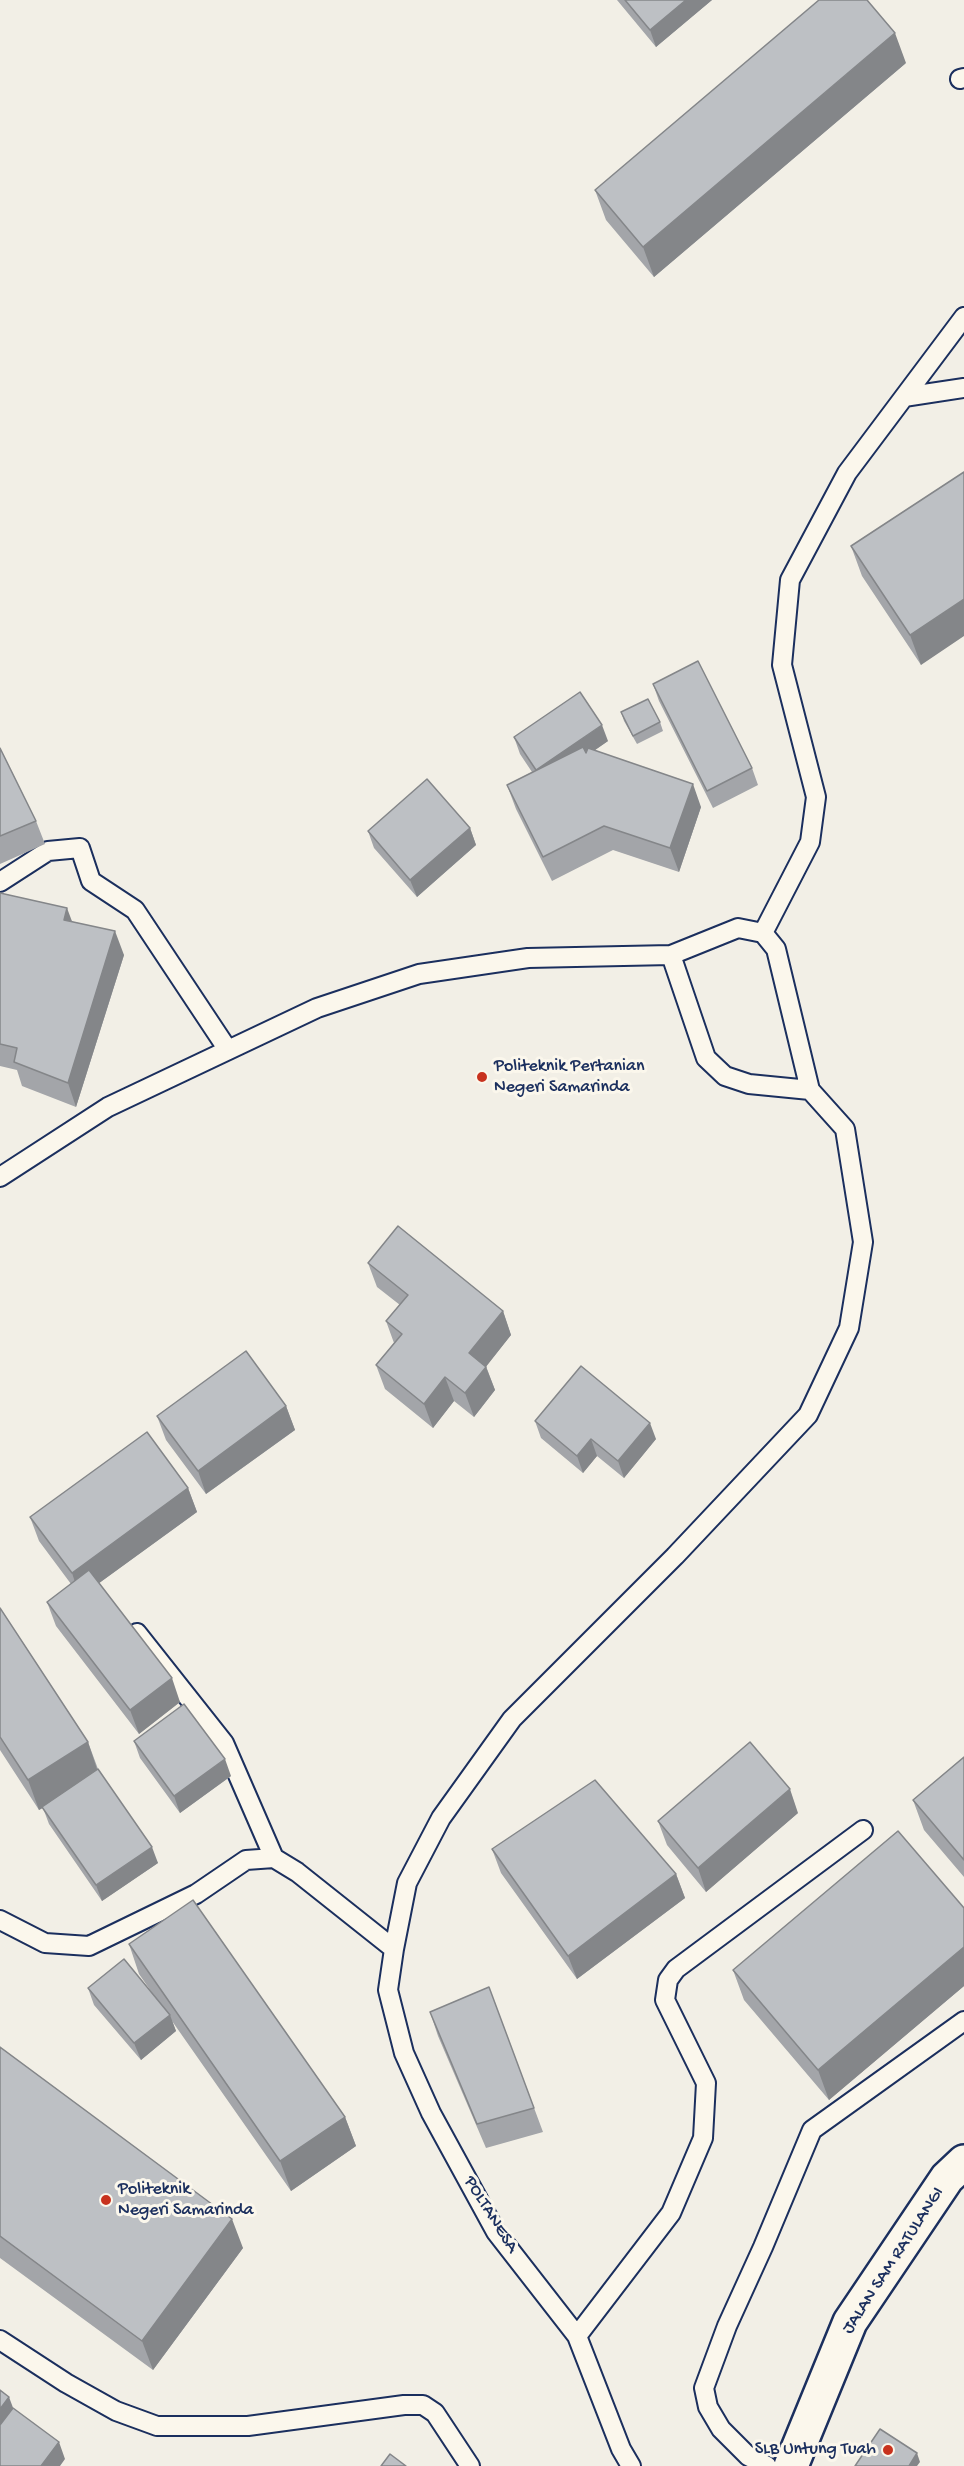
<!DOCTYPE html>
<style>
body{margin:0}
canvas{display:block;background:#f2efe6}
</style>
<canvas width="964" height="2466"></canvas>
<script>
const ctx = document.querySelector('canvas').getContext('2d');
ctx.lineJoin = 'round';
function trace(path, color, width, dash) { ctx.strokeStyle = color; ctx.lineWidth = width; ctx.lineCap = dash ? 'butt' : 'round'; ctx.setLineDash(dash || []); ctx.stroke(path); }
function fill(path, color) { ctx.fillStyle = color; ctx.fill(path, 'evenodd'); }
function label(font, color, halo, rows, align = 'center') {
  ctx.font = font + ' "Gochi Hand",sans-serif'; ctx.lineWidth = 6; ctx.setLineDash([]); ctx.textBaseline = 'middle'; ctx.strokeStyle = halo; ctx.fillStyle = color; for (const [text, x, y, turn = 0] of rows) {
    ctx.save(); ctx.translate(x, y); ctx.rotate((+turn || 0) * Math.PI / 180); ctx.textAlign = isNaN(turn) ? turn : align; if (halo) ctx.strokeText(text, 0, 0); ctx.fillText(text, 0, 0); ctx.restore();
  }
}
const lane = new Path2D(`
 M960,79L964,78
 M904,397L964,388
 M0,882L48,851L80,848L91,881L135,910L228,1050
 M671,955L706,1058L725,1076L749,1084L810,1090
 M0,1177L108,1107L317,1008L419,974L528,958L671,955L738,928L763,933
 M137,1633L224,1743L274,1858
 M0,1920L45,1943L89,1946L196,1894L246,1860L274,1858L297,1872L394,1949L407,1883L441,1818L512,1719L675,1556L808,1415L849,1328L863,1242L845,1129L810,1090L776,949L763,933L810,842L816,797L782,665L790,580L847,473L964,317
 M394,1949L388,1990L404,2053L431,2113L496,2232L577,2336L621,2449L631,2466
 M577,2336L671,2213L703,2138L706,2083L665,2000L668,1980L676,1969L863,1830
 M0,2340L66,2383L116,2411L157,2426H248L404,2405H423L435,2413L470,2466
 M767,2466L748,2456L721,2429L708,2407L704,2388L727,2326L763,2247L812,2130L964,2021`);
const street = new Path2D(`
 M791,2466L850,2322L947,2178L964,2162`);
trace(lane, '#1b2f5e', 22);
trace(street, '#1b2f5e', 38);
trace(lane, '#fbf7ec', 18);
trace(street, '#fbf7ec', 33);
fill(new Path2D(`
 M617,0H712L656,47Z
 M906,63L654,277L606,220L595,190Z
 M964,472L921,665L862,576L851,546Z
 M653,684L752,768L758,785L713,808L659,701Z
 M621,712L660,722L663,731L637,744L624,721Z
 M514,737L608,741L595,750L701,807L679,872L613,850L552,881L516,809L507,785L532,772L520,754Z
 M0,748L36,821L45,844L0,864Z
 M470,828L476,845L417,897L374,848L368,831Z
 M0,893L72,921L124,955L76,1107L22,1086L17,1070L0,1066Z
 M368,1263L503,1311L511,1335L486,1366L495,1390L474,1417L454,1401L433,1428L385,1389L376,1365L394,1343L386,1321L400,1305L377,1287Z
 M286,1406L295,1430L206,1494L166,1440L157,1416Z
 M535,1421L656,1439L624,1478L597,1456L583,1473L541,1438Z
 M188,1488L197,1512L99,1583L180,1702L139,1734L56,1626L47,1602L71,1584L39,1541L30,1517Z
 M0,1608L88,1742L98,1769L158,1863L102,1901L49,1824L43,1808L39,1810L0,1750Z
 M134,1741L231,1776L180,1813L140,1758Z
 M964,1757V1877L924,1830L913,1800Z
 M798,1813L706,1892L667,1845L658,1821Z
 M492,1849L676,1874L685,1898L577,1979L501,1873Z
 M964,1908V1986L829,2100L744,2000L733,1970Z
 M129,1944L345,2117L356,2146L291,2191L172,2021L176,2031L141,2060L94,2005L88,1988L155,1997L139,1974Z
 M489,1987L543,2132L486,2148L438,2036L430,2012Z
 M0,2047L243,2248L153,2370L0,2258Z`), '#a3a5a9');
fill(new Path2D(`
 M686,0H712L656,47L650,30Z
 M895,33L906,63L654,277L643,247Z
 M964,599V636L921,665L910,635Z
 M602,725L608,741L542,787L536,770Z
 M693,784L701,807L679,872L670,848Z
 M470,828L476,845L417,897L410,880Z
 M67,908L76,932L64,920Z
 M115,931L124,955L76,1107L68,1083Z
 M503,1311L511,1335L478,1377L469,1353Z
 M486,1367L495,1390L474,1417L465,1393Z
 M445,1377L454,1401L433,1428L424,1404Z
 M286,1406L295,1430L206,1494L198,1471Z
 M650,1423L656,1439L624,1478L618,1461Z
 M591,1439L597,1456L583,1473L577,1456Z
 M188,1488L197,1512L80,1597L72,1573Z
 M172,1678L180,1702L139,1734L130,1710Z
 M88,1742L98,1772L39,1810L28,1780Z
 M225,1759L231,1776L180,1813L174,1796Z
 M790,1789L798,1813L706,1892L698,1868Z
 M152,1847L158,1863L102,1901L96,1885Z
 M676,1874L685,1898L577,1979L568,1956Z
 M964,1947V1986L829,2100L818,2070Z
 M170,2015L176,2031L141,2060L134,2043Z
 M345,2117L356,2146L291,2191L280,2161Z
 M232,2219L243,2248L153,2370L142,2341Z
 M9,2397L18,2421L0,2444V2409Z
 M59,2442L65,2459L60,2466H41Z
 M917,2453L920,2462L917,2466H909Z`), '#848689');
const building = new Path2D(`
 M625,0H686L650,30Z
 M819,0H867L895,33L643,247L595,190Z
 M964,472V599L910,635L851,546Z
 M698,661L752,768L707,791L653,684Z
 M580,692L602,725L536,770L514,737Z
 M648,699L660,722L633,736L621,712Z
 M583,747L586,753L588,748L693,784L670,848L604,826L543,857L507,785Z
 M0,748L36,821L0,836Z
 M427,779L470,828L410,880L368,831Z
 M0,893L67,908L64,920L115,931L68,1083L14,1062L17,1048L0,1044Z
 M398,1226L503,1311L469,1353L486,1367L465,1393L445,1377L424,1404L376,1365L402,1334L386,1321L408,1295L368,1263Z
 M246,1351L286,1406L198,1471L157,1416Z
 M581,1366L650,1423L618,1461L591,1439L577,1456L535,1421Z
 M147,1432L188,1488L72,1573L30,1517Z
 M89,1570L172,1678L130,1710L47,1602Z
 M0,1608L88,1742L28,1780L0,1737Z
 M184,1704L225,1759L174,1796L134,1741Z
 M750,1742L790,1789L698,1868L658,1821Z
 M964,1757V1860L913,1800Z
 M98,1769L152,1847L96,1885L42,1807Z
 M595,1780L676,1874L568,1956L492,1849Z
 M898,1831L964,1908V1947L818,2070L733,1970Z
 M193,1900L345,2117L280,2161L129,1944Z
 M124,1959L170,2015L134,2043L88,1988Z
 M489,1987L534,2108L477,2124L430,2012Z
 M0,2047L232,2219L142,2341L0,2236Z
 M0,2390L9,2397L0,2409Z
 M13,2408L59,2442L41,2466H0V2425Z
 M880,2429L917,2453L909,2466H855Z
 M390,2454L406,2466H381Z`);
fill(building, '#bdc0c4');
trace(building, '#848689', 1.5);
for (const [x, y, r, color] of [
 [482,1077,6,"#c8321e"],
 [106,2200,6,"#c8321e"],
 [888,2450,6,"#c8321e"]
]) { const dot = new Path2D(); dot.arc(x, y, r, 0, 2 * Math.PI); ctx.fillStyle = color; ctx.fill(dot); trace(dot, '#fbf7ec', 2); }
label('18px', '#1b2f5e', '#fbf7ec', [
 ["Politeknik Pertanian",494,1067],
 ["Negeri Samarinda",494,1088],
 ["Politeknik",118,2190],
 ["Negeri Samarinda",118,2211],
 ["SLB Untung Tuah",876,2450,"right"]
], 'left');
label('18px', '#1b2f5e', '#fbf7ec', [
 ["POLTANESA",490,2215,58],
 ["JALAN SAM RATULANGI",894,2261,-57]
]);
</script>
